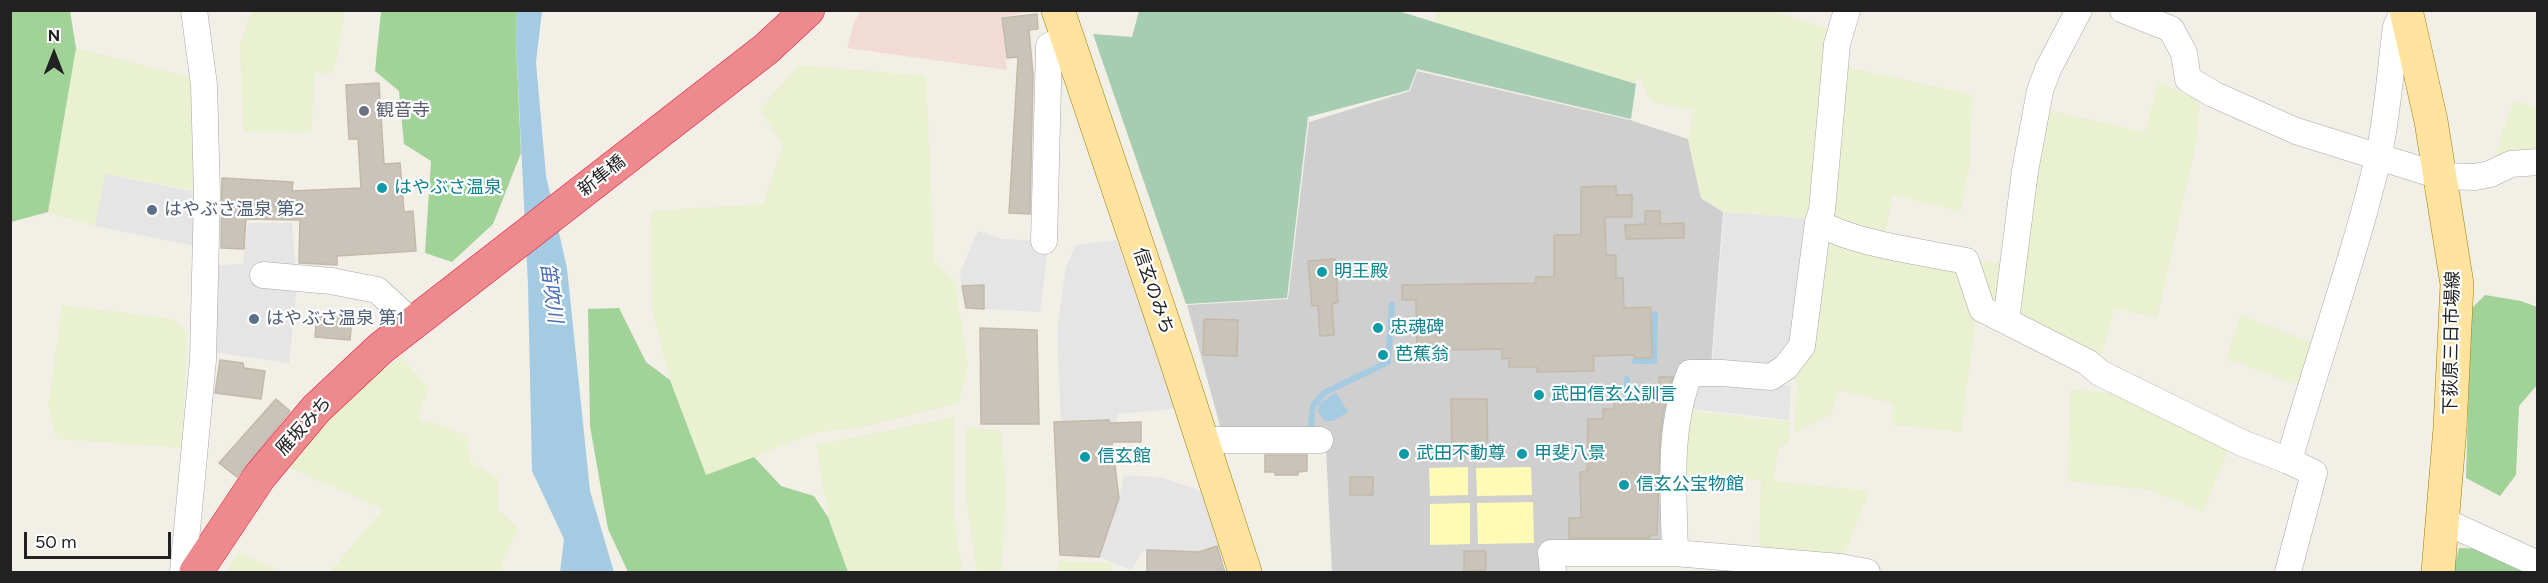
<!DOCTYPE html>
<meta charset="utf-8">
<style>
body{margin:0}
#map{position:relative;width:2548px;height:583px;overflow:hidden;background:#f2efe7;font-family:Figtree,sans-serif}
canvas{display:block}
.frame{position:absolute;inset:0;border:12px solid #212121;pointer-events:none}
.north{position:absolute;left:24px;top:24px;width:60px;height:60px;-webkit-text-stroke:4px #fff;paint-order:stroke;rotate:0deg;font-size:16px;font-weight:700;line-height:24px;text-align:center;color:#212121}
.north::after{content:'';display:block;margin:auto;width:21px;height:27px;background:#212121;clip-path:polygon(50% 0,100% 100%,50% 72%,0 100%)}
.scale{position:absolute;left:24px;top:532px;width:147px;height:27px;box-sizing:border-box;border:3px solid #212121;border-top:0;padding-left:8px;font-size:18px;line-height:21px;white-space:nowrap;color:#212121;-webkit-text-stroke:4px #fff;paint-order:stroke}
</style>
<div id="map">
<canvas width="2548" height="583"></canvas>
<div class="frame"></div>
<div class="north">N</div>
<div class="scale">50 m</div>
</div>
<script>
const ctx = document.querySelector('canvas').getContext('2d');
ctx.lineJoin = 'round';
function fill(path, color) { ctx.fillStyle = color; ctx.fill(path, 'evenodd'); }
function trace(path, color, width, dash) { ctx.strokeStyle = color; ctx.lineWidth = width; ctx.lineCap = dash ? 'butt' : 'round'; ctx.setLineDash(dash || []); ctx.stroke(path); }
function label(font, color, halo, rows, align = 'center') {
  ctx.font = font + ' Figtree,"Noto Sans JP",sans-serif'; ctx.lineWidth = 4.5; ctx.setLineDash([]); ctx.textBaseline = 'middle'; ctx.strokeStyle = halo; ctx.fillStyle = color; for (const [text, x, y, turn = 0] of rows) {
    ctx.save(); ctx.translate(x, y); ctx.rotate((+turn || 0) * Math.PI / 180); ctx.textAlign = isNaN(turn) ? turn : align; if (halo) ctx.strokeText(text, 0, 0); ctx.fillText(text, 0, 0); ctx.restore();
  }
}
fill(new Path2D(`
 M862,10H1037V11L1001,17L1007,70L847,48L855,20Z`), '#f3dbd5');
fill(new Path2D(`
 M1417,71L1630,120L1688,139L1701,198L1723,212L1711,367L1680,376L1667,544L1543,543V562L1546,572H1332L1326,448L1225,444L1187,305L1288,299L1309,122L1410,91Z`), '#cfcfcf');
fill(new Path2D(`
 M1437,10H1770L1832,30L1813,219L1724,212L1701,198L1688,139L1693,111L1650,101L1639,76L1636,84L1434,22Z
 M252,11H345L334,73H315L311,132L243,131L240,43Z
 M76,48L192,78L196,191L106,174L95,226L48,212Z
 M799,65L926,76L934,261L955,281L968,367L959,403L859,428L818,432L706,476L670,380L652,309L651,211L763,204L783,146L760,109Z
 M1839,65L1972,95L1970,162L1960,212L1893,195L1883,240L1826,218Z
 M2158,82L2200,101L2196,143L2157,318L2115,309L2100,358L2013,319L2043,109L2145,132Z
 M2514,100L2537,108V156L2492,162Z
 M1822,237L1961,265L1976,318L1961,432L1893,425L1892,403L1838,390L1831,415L1795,432L1794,413L1799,384L1788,374Z
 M1972,259L2006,264L2002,313L1986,306Z
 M62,305L173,319L187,332L182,448L57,439L48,408Z
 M2241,315L2315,344L2300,386L2226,359Z
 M401,356L428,388L418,418L466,435L470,462L498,478V509L518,529L502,563L503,572H330L383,509L287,467L355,393Z
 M2070,390L2122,393L2231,441L2203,512L2150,490L2068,481Z
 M1685,410L1790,422L1789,440L1778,450L1773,481L1869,491L1842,561L1759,551L1761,480L1681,476Z
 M954,417L953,504L962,572H848L828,517L816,445Z
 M966,427L1001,431L1006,487L1002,572H977L966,498Z
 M239,552L281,572H227Z
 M1059,561L1113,563L1112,572H1058Z`), '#eaf1d1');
fill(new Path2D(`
 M11,10L70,11L76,48L48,212L11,222Z
 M381,11H517L516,43L521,153L493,224L452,262L425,253L431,161L404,144L399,91L375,71Z
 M2485,295L2521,301L2537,307V385L2519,406L2516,475L2500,496L2466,478L2471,309Z
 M619,308L646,362L670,380L706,475L754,457L781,486L814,496L828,517L848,572H628L608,529L590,426L588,309Z
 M2459,548L2485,549L2528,572H2453Z`), '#a1d399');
fill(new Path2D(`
 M1468,467V495L1430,496L1429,468Z
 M1531,467L1532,495L1477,496L1476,468Z
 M1533,502L1534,543L1478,544L1477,503Z
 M1470,503V544L1430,545V504Z`), '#fffbb7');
fill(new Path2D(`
 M1139,11H1398L1636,84L1631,119L1417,69L1409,90L1308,117L1287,298L1186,304L1093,34L1132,37Z`), '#a6ccb1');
fill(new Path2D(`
 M105,174L207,194L205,248L95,226Z
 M1724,212L1813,219L1797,348L1774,371L1712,367Z
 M248,223H292L297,287L289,363L213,352L216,265L243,264Z
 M978,231L1002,239L1049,241L1040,312L984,309L983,286H962L960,273Z
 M1116,240L1180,408L1118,414L1116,427L1061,426L1057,331L1066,267L1076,245Z
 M1706,376L1791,386L1789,420L1685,408L1686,394Z
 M1124,475L1163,478L1207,493L1225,546L1209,552L1142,551L1132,570L1099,557L1119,498Z`), '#e5e5e5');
fill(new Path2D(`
 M517,11H542L536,62L546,176L567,268L590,491L614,572H560L564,539L532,471L528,285L516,43Z
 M1336,392L1348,412L1333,421H1325L1318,412L1319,404Z`), '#a5cbe2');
trace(new Path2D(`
 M1635,361H1654L1655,314
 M1627,379V408
 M1311,425L1313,406L1324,393L1388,362L1392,304`), '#a5cbe2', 6);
const building = new Path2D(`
 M1037,14L1038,29L1029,30L1033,75L1030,214L1009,213L1018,57L1007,58L1002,18Z
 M379,83L384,164L400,163L404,212L413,211L416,251L337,256V265L299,263L300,220L246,219L244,249L221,248L222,178L293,182L292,191L361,188L358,139H349L346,85Z
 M1616,186V195H1632V217H1605L1606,255H1616V278H1623L1624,308L1651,307L1652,358H1634V355L1593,356L1594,371L1537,372V367H1509V358L1502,359V349L1434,350V354H1417L1416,300H1402V285L1536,283V277H1554V235H1581V187Z
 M1645,211H1660V224L1684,223V238L1626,239L1625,225L1645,224Z
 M1335,259L1338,302L1332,304L1334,335L1320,336L1318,305L1312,306L1308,261Z
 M984,285V309L966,308L962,286Z
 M317,314L352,317L350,340L315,337Z
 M1204,319L1238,320L1237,356L1203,355Z
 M980,328L1037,330L1039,424H981Z
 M220,360L243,363L244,368L265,371L261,399L215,393Z
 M1659,377H1673L1663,413L1660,437L1657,535H1650V538H1569V518H1581L1580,472H1587L1588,419H1603V409H1614V402H1659Z
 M276,399L290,411L237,477L219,463Z
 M1451,399H1487L1488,456H1452Z
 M1109,420L1110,423L1141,422V442H1112L1119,498L1099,557L1060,555L1054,422Z
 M1265,455H1307V471L1298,472V475H1275V472H1265Z
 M1350,477H1373V495H1350Z
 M1217,546L1225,573H1147V550L1199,552Z
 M1464,551H1486V570L1464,571Z`);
fill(building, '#cac3b9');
trace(building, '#c4b9a8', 1.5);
const minor = new Path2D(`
 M2123,10L2171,29L2184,53L2188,79L2213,94L2296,131L2440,176L2475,177L2490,174L2511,164L2538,162
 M1818,222C1853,244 1923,252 1966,261L1982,309L2087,362L2100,373L2242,443L2289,461
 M1044,241L1049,46L1067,37
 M263,275L331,281L377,290L413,323
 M2006,321L2025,171L2040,91L2048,69L2079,10
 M1202,440H1320
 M2444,521L2538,564
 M1675,553C1674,494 1667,429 1690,373H1722L1771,377L1786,367L1802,346L1818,222L1822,210L1837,44L1847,10
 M183,572L203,360L207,194L204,85L194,10
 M1553,572L1551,553H1675L1840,567L1867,572
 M2288,572L2314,473L2289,461C2317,360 2354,260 2378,158C2388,115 2390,70 2396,27L2404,10`);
const major = new Path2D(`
 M1058,10L1176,360L1245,572
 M2406,10L2431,121L2457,284L2450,428L2438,572`);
const highway = new Path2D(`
 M196,572L260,476L316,409L381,348L766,49L808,10`);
trace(minor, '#a8a8a8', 27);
trace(major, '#9d8000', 34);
trace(highway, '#e71d44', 34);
trace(minor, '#fff', 26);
trace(major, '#ffe39e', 33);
trace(highway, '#ed8a8e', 33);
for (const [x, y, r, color] of [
 [364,111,6,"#6b7280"],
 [382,188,6,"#0f9aa8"],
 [152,210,6,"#5c6f8a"],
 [1322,272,6,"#0f9aa8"],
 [254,319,6,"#5c6f8a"],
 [1378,328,6,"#0f9aa8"],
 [1383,355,6,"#0f9aa8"],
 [1539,395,6,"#0f9aa8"],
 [1404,454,6,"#0f9aa8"],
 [1522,454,6,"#0f9aa8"],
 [1085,457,6,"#0f9aa8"],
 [1624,485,6,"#0f9aa8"]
]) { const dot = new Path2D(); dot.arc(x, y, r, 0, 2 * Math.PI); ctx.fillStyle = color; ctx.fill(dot); trace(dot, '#fff', 2); }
label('18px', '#5b616d', '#fff', [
 ["観音寺",376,111]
], 'left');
label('18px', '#212121', '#fff', [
 ["新隼橋",602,176,-38],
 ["信玄のみち",1153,291,71],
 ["下荻原三日市場線",2452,343,-89],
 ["雁坂みち",304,426,-48]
]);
label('18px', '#0d838f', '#fff', [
 ["はやぶさ温泉",394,188],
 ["明王殿",1334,272],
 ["忠魂碑",1390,328],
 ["芭蕉翁",1395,355],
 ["武田信玄公訓言",1551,395],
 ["武田不動尊",1416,454],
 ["甲斐八景",1534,454],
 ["信玄館",1097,457],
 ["信玄公宝物館",1636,485]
], 'left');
label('18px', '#4e5e75', '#fff', [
 ["はやぶさ温泉 第2",164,210],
 ["はやぶさ温泉 第1",266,319]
], 'left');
label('italic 20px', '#466eb8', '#fff', [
 ["笛吹川",551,293,82]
]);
</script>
